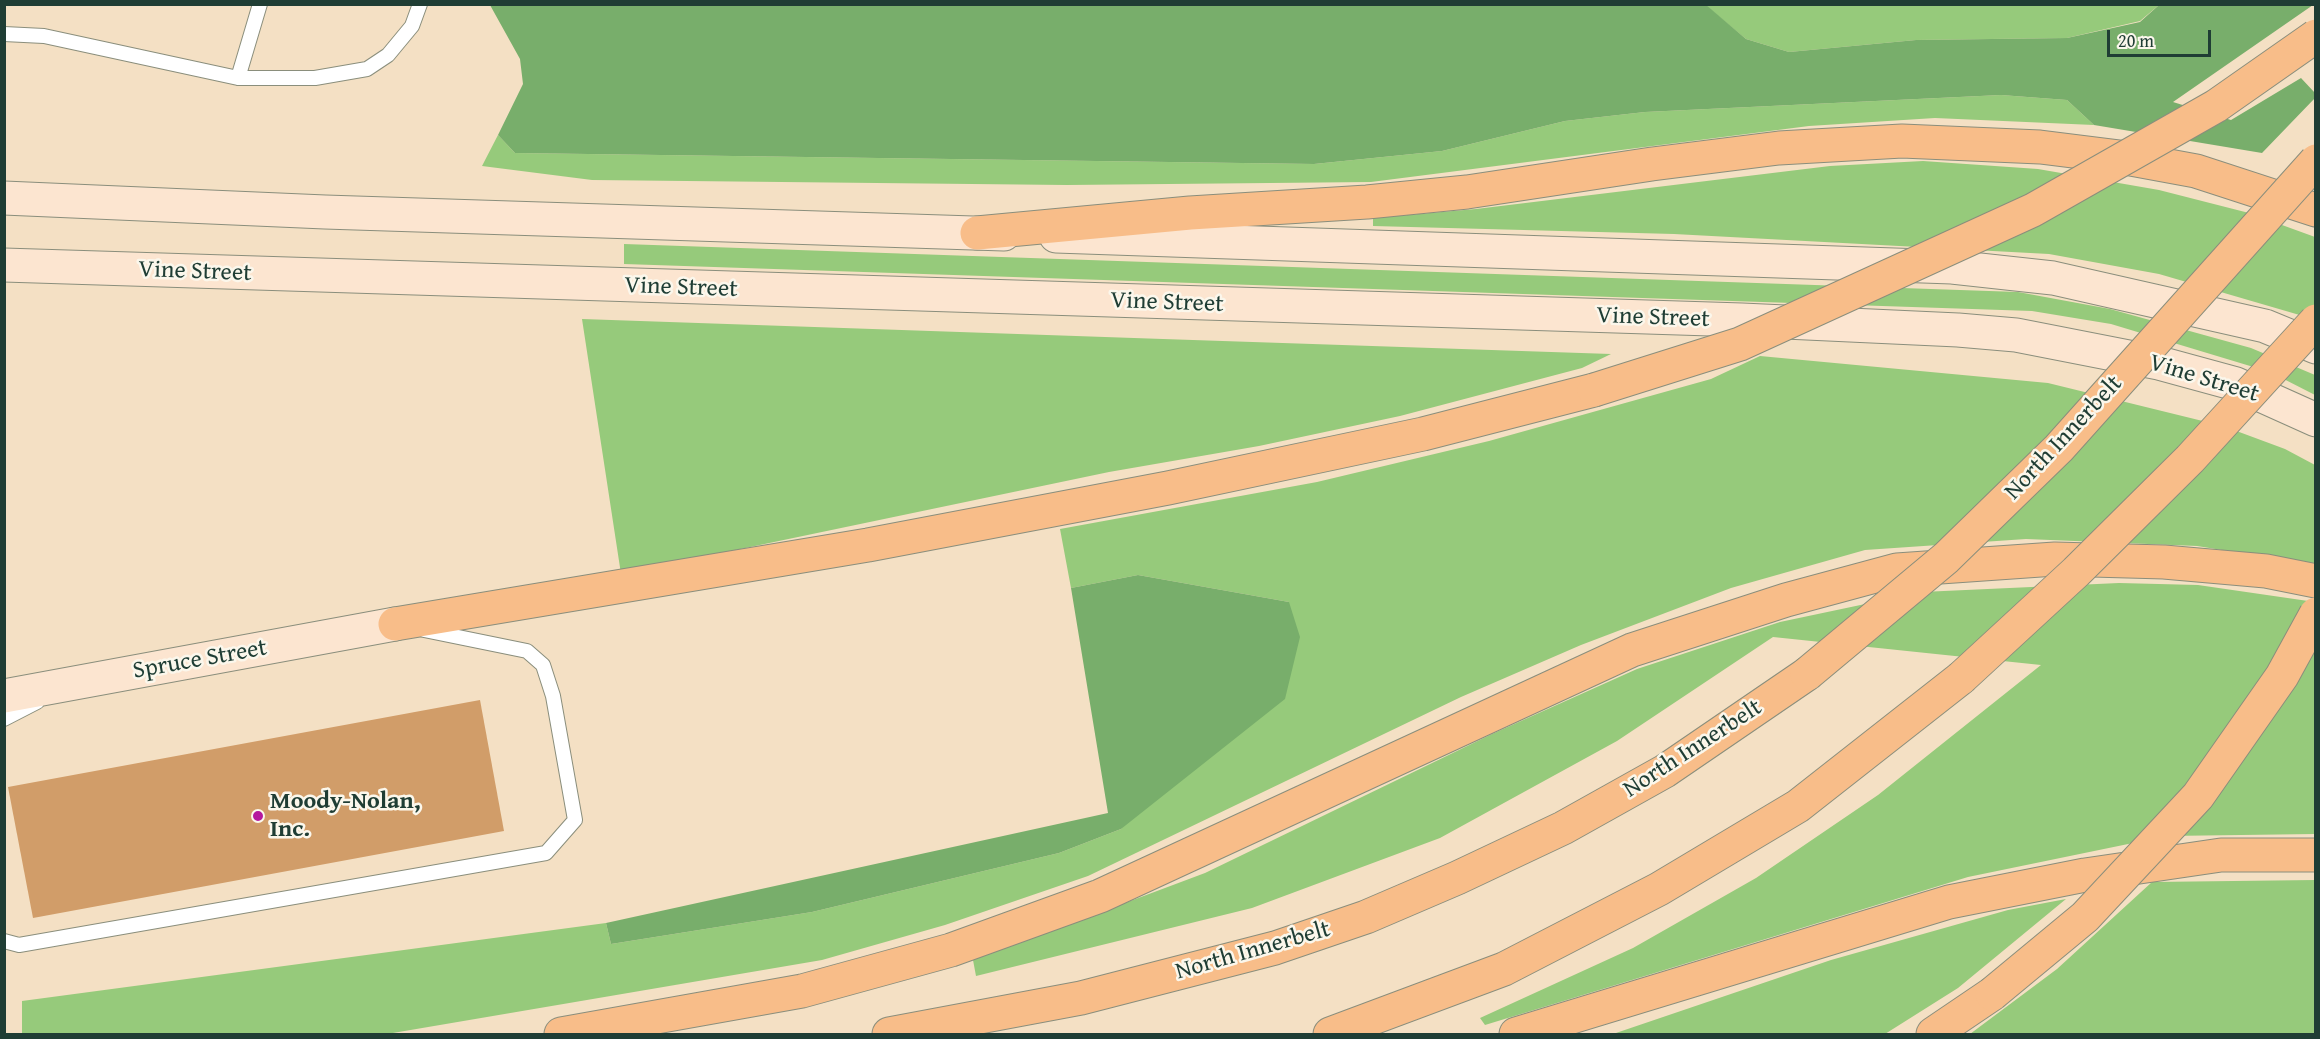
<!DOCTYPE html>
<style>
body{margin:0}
#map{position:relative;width:2320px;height:1039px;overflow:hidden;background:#f4e0c4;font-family:"Gentium Book Plus",serif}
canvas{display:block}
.frame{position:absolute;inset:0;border:6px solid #1f3d34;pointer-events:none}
.scale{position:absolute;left:2107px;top:30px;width:104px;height:27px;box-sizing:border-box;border:3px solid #1f3d34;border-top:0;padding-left:8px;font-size:18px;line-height:21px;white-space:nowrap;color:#1f3d34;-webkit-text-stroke:4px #fbf7ec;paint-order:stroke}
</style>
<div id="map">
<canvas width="2320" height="1039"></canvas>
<div class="frame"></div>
<div class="scale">20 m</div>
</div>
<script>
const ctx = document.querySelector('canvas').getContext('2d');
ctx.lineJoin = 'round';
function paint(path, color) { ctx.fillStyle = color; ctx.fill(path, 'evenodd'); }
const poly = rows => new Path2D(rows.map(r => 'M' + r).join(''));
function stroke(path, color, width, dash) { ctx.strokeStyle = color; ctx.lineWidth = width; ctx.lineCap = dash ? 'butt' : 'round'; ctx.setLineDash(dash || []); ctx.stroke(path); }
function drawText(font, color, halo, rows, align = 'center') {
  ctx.font = font + ' "Gentium Book Plus",serif'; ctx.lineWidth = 5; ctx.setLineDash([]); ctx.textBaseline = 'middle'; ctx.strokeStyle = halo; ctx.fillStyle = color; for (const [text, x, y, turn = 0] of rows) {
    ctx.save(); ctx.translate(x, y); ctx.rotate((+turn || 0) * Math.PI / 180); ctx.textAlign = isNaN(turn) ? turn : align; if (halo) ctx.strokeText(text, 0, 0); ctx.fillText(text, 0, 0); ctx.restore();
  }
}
const green = poly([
 [1705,5,2159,5,2140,21,2067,38,1916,40,1789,52,1746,39],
 [2001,95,2067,100,2094,125,1935,118,1809,126,1371,182,1067,185,592,180,482,166,498,135,515,153,1314,164,1442,151,1565,121,1645,112],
 [1923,161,2038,169,2159,190,2249,213,2315,237,2315,322,2303,316,2159,274,2049,254,1674,234,1373,226,1373,218,1476,209,1830,166],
 [624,244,2018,292,2110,309,2251,348,2315,375,2315,395,2270,372,2111,324,2032,311,624,264],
 [582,319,1163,339,1611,354,1582,368,1400,416,1259,446,1109,472,621,574],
 [1760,356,2048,383,2223,426,2285,449,2315,465,2315,565,2197,546,2026,539,1865,550,1731,588,1581,645,1461,697,1088,876,945,925,822,960,387,1034,22,1034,22,1001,606,923,611,944,812,912,1059,853,1121,829,1289,602,1138,575,1071,588,1060,529,1317,482,1489,441,1711,379],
 [2119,583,2198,585,2315,602,2315,834,2167,836,1968,877,1485,1025,1480,1018,1633,948,1756,878,1878,795,2041,665,1773,637,1617,741,1440,838,1252,908,976,976,973,960,1205,873,1492,734,1637,669,1780,622,1922,592],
 [2315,880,2315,1034,1970,1034,2057,969,2152,882],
 [2066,899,1958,988,1885,1034,1613,1034,1831,960,2008,910]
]);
const forest = poly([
 [1705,4,1746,39,1789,52,1916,40,2067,38,2140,22,2159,5,2313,5,2173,102,2231,120,2301,78,2315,93,2315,98,2262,153,2094,125,2067,100,2001,95,1645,112,1565,121,1442,151,1314,164,515,153,498,135,523,84,520,59,490,5],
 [1138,575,1289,602,1300,637,1285,699,1121,829,1059,853,812,912,611,944,606,923,1108,813,1071,588]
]);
const building = poly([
 [480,700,504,831,33,918,8,787]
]);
const lane = poly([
 [4,34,44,36,238,78,315,78,367,69,388,55,412,26,420,4],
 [238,78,260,4],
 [4,719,37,702],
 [4,941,19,945,546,853,575,820,553,696,543,665,527,651,424,630]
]);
const secondary = poly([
 [4,198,325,212,1004,234],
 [1056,236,1952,267,2053,278,2265,326,2316,347],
 [4,265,1742,320,1958,330,2016,335,2159,363,2236,384,2316,420],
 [4,696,395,624]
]);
const highway = poly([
 [977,233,1190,213,1367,202,1467,192,1652,164,1779,148,1902,141,2040,147,2120,157,2196,171,2316,210],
 [395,624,868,545,1168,488,1423,434,1594,390],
 [561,1034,802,991,951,950,1100,896,1632,650,1786,600,1897,570,2055,559,2164,562,2266,571,2316,581],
 [889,1034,1081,998,1275,948,1366,917,1457,878,1563,828,1665,771,1807,674],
 [1330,1034,1504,969,1659,889,1798,806,1961,678],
 [1516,1034,1949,902,2085,875,2221,855,2316,855],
 [1933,1034,1992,994]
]);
const highwayBridge = poly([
 [1594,390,1740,344,2033,210,2216,106,2316,36],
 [1807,674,1946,558,2059,448,2316,161],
 [1961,678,2076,572,2190,459,2316,321],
 [1992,994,2085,917,2198,796,2282,676,2316,614]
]);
const markers = [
 [258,816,6,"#b5179e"]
];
const streetNames = [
 ["Vine Street",195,272,2],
 ["Vine Street",681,288,2],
 ["Vine Street",1167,303,2],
 ["Vine Street",1653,318,2],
 ["Vine Street",2204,379,17],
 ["North Innerbelt",2064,438,-47],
 ["Spruce Street",200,660,-10],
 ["North Innerbelt",1693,749,-33],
 ["North Innerbelt",1253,951,-16]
];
const poiNames = [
 ["Moody-Nolan,",270,802],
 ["Inc.",270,830]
];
paint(green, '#96ca7b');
paint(forest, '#78ae6b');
paint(building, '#d19d69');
stroke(lane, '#8a8e7c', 16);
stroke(secondary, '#8a8e7c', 35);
stroke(highway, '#8a8e7c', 35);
stroke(lane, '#fff', 14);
stroke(secondary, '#fce5d0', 33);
stroke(highway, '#f8bd89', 33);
stroke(highwayBridge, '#8a8e7c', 35, []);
stroke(highwayBridge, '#f8bd89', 33);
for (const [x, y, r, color] of markers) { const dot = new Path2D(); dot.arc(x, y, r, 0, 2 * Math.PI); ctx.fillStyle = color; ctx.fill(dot); stroke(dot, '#fbf7ec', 2); }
drawText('24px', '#1f3d34', '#fbf7ec', streetNames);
drawText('bold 24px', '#1f3d34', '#fbf7ec', poiNames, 'left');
</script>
